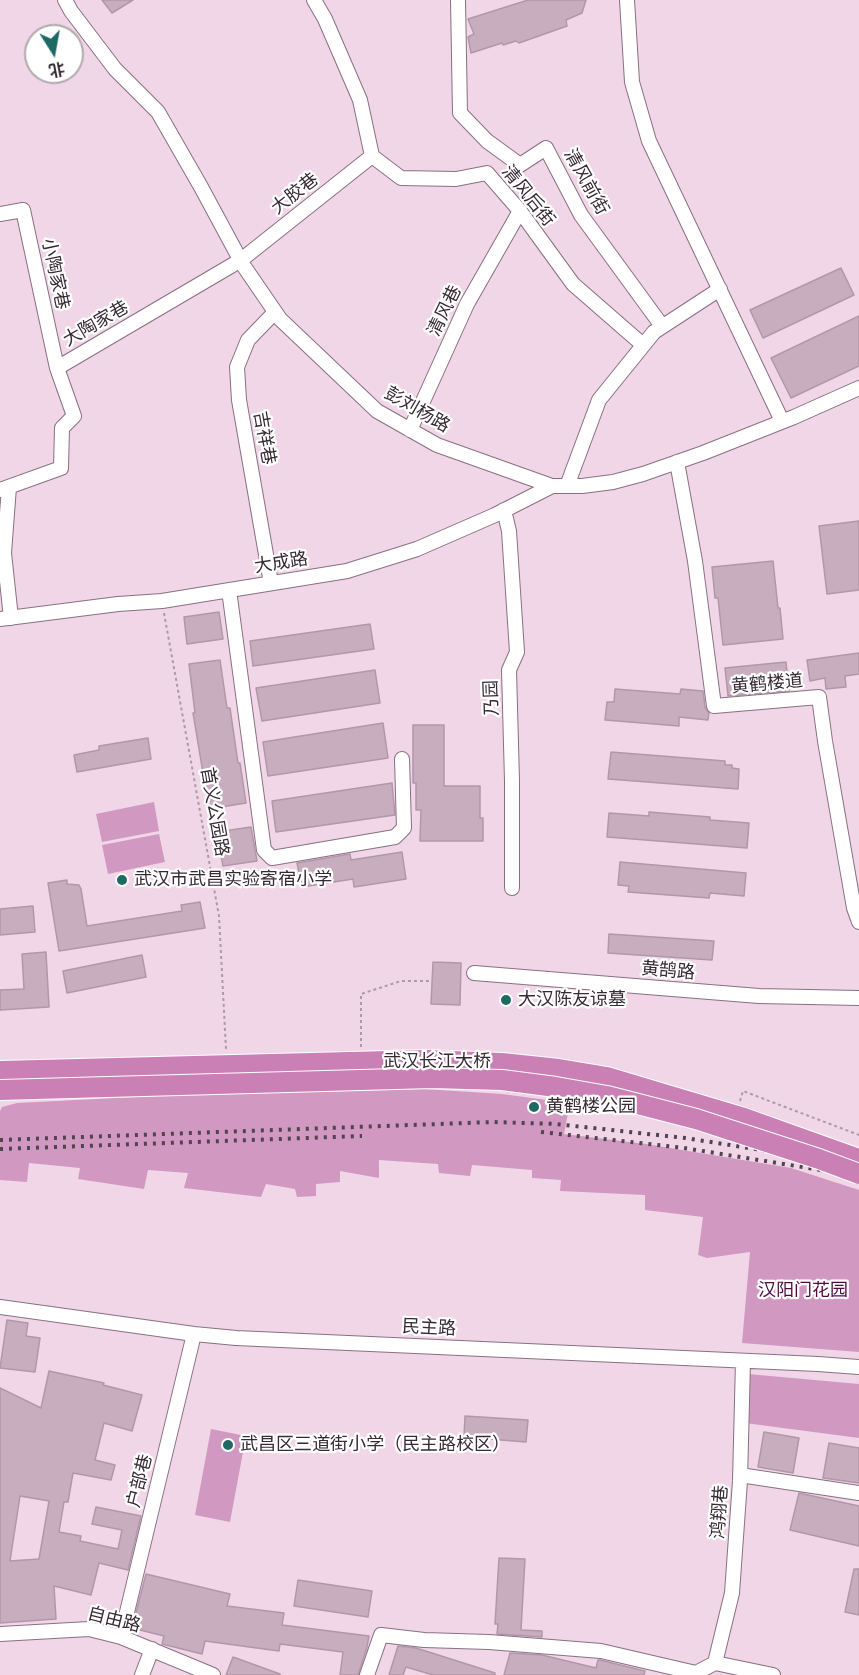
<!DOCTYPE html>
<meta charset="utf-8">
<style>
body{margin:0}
#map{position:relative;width:859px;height:1675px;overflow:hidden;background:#f1d6e8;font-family:"Noto Sans","Noto Sans SC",sans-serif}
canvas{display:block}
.north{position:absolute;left:24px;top:24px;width:60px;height:60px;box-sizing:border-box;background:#fff;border:2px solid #afaaad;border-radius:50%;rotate:169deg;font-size:16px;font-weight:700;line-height:24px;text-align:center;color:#362b33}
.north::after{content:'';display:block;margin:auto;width:21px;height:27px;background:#1e6964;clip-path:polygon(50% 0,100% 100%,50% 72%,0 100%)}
</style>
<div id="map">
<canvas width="859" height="1675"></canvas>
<div class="north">北</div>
</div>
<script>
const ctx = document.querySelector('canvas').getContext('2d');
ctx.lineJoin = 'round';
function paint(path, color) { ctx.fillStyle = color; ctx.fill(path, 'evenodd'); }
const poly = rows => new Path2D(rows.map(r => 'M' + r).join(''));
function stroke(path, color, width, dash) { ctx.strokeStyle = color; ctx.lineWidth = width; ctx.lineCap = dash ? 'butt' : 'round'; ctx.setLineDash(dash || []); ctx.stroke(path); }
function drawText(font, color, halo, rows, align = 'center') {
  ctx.font = font + ' "Noto Sans","Noto Sans SC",sans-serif'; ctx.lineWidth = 4.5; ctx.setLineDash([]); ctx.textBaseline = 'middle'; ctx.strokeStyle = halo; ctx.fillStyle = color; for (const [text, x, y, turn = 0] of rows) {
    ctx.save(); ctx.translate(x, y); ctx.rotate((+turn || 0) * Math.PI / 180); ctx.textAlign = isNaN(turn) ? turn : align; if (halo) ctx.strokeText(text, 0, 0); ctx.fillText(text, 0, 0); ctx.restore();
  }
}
const green = poly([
 [154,802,159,831,102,842,96,814],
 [159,834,165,862,108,874,102,845],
 [424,1089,502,1094,570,1103,564,1134,646,1144,791,1168,859,1190,859,1352,742,1343,750,1252,707,1258,698,1255,703,1217,645,1210,645,1195,560,1191,561,1180,532,1178,532,1170,472,1165,470,1176,439,1173,438,1164,379,1160,379,1178,340,1171,340,1182,316,1184,316,1196,297,1197,295,1189,266,1184,261,1197,184,1188,188,1173,148,1170,144,1189,78,1179,80,1168,29,1163,27,1182,0,1180,0,1111,2,1107,17,1103,155,1096],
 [748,1374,859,1384,859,1438,745,1423],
 [211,1429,246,1436,230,1522,195,1515]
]);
const building = poly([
 [102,0,133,0,112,13,102,0],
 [528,0,586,0,582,13,566,20,567,26,519,43,516,41,503,45,502,43,471,53,468,37,474,34,468,19,528,0],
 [841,268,854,295,763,338,750,310,841,268],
 [859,316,859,366,791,398,771,358,859,316],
 [859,521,859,590,827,594,819,526,859,521],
 [773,561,778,608,780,608,783,639,723,645,718,598,715,598,712,567,773,561],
 [219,612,223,639,187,644,184,617,219,612],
 [370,624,374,649,253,666,250,641,370,624],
 [859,653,859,674,845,676,846,687,826,689,825,678,810,681,807,660,859,653],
 [220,660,227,708,230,708,238,763,240,763,246,803,209,809,193,713,195,713,189,664,220,660],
 [786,662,789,691,728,696,725,668,786,662],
 [375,670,380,703,262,721,256,688,375,670],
 [615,689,680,694,681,689,703,691,705,707,709,713,708,720,679,717,679,726,605,720,607,702,614,702,615,689],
 [383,723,388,758,268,776,263,742,383,723],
 [413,725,444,725,444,786,480,786,480,818,483,818,483,841,420,841,421,810,416,810,416,783,413,783,413,725],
 [148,738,151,759,77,772,74,755,99,750,99,746,148,738],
 [611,752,725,761,725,765,732,765,732,768,739,769,738,789,608,779,611,752],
 [392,783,395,815,276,832,272,801,392,783],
 [649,812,710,817,710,820,749,823,747,848,607,837,609,813,649,816,649,812],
 [251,827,257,861,223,866,217,832,251,827],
 [402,852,406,879,354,887,353,879,302,887,297,863,350,854,351,860,402,852],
 [620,862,746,873,744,896,710,893,709,898,628,892,629,886,618,885,620,862],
 [67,880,67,884,79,885,81,889,87,926,182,911,181,905,200,902,205,928,59,951,48,883,67,880],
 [33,906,35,932,0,935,0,909,33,906],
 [609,934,714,941,712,960,608,953,609,934],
 [46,952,49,1007,0,1010,0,990,24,989,22,954,46,952],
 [142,955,146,977,67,993,63,971,142,955],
 [433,962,461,963,460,1005,431,1004,433,962],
 [7,1320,28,1323,26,1336,40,1338,35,1372,0,1368,7,1320],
 [49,1371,104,1383,103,1385,142,1395,132,1431,104,1423,95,1460,115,1465,111,1480,73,1473,68,1502,64,1502,59,1532,81,1536,80,1541,118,1549,122,1530,92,1524,96,1507,141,1516,128,1570,99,1563,91,1595,54,1586,56,1619,0,1623,0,1388,41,1408,49,1371],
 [20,1496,49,1501,39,1559,10,1561,20,1496],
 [465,1416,528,1420,526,1442,464,1437,465,1416],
 [764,1432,799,1438,793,1473,758,1467,764,1432],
 [829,1443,859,1448,859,1483,823,1478,829,1443],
 [799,1493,859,1506,859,1546,790,1530,799,1493],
 [499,1558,525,1559,521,1630,542,1631,542,1637,497,1634,498,1624,495,1624,499,1558],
 [854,1569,859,1569,859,1615,845,1612,854,1569],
 [146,1574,230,1594,227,1606,284,1613,282,1625,369,1636,367,1647,358,1675,340,1675,343,1652,280,1644,279,1651,205,1641,202,1654,162,1644,164,1636,132,1628,146,1574],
 [298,1580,372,1591,368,1617,294,1606,298,1580],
 [398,1646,416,1648,495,1673,495,1675,433,1675,406,1667,403,1675,389,1675,398,1646],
 [510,1653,542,1655,596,1668,598,1660,600,1660,645,1671,644,1675,504,1675,510,1653],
 [233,1657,280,1674,280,1675,226,1675,233,1657]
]);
const path = poly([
 [164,613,219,916,226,1049],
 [361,1047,361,994,401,981,432,981],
 [740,1101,743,1091,859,1135]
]);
const minor = poly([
 [65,0,71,11,115,69,158,112,201,187,243,265,280,319,377,411,437,445,552,486,582,486,613,482,643,474,703,453,794,417,859,388],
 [314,0,325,19,360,100,372,156,401,178,456,179,487,173,520,211,573,284,643,345],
 [458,0,460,113,487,141,520,165,546,148,581,215,662,326],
 [627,0,632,82,649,141,782,421],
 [0,214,23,210,57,368],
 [410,430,467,304,520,211],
 [677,462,695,561,714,706,819,697,825,741,854,908,859,922],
 [567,486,599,400,654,332,720,289],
 [9,487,4,553,11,618],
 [0,490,61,468,62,428,74,416,57,368,241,260,372,156],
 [504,510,509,531,517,652,509,670,512,781,512,888],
 [271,583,239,400,237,367,248,340,275,312],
 [229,590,264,850,272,858,395,837,404,828,402,759],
 [0,619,118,604,162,601,347,571,417,549,495,515,552,486],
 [474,973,759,996,859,998],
 [0,1307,194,1334,236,1338,818,1364,859,1367],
 [740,1475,859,1493],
 [0,1634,89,1629,121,1637,213,1675],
 [121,1637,194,1334],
 [715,1663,732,1593,740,1481,743,1361],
 [142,1675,152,1649],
 [367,1675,381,1635,424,1640,489,1642,601,1651,696,1673,715,1663,773,1675]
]);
const highway = poly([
 [0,1071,427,1060,502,1063,559,1069,607,1077,741,1117,859,1159]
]);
const rail = poly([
 [541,1132,684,1148,821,1170],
 [0,1140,493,1122,556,1124,685,1138,768,1151,859,1169],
 [0,1149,362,1136]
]);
const highwayBridge = poly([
 [0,1090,432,1078,502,1080,556,1087,607,1096,696,1119,819,1159,859,1174]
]);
const markers = [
 [122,880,6,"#1e6964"],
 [506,1000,6,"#1e6964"],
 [534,1107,6,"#1e6964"],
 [228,1445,6,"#1e6964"]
];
const streetNames = [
 ["清风前街",586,182,61],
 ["大胶巷",295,194,-38],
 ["清风后街",528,196,51],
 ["小陶家巷",55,274,78],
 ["清风巷",445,311,-64],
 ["大陶家巷",96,324,-30],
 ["彭刘杨路",417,410,30],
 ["吉祥巷",264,438,80],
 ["大成路",281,563,-9],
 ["黄鹤楼道",767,684,-5],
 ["乃园",492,698,-92],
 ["首义公园路",214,812,80],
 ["黄鹄路",668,971,5],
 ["武汉长江大桥",437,1062],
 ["民主路",429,1328,3],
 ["户部巷",140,1481,-76],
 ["鸿翔巷",720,1512,-86],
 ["自由路",114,1620,14]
];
const poiNames = [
 ["武汉市武昌实验寄宿小学",134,880],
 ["大汉陈友谅墓",518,1000],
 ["黄鹤楼公园",546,1107],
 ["武昌区三道街小学（民主路校区）",240,1445]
];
const parkNames = [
 ["汉阳门花园",803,1291]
];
paint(green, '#d199c1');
paint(building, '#c8adbf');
stroke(building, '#b197a9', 1.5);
stroke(minor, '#897081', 16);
stroke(highway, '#fff', 22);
stroke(path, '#ae99a8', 2, [3, 3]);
stroke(minor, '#fff', 14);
stroke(highway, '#ca80b5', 20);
stroke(rail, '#51444d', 4, [3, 6]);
stroke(highwayBridge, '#fff', 22, []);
stroke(highwayBridge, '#ca80b5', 20);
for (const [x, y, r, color] of markers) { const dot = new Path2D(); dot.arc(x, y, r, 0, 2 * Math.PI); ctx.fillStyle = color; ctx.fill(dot); stroke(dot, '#fff', 2); }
drawText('18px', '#362b33', '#fff', streetNames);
drawText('18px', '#362b33', '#fff', poiNames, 'left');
drawText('18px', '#500a42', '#fff', parkNames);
</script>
